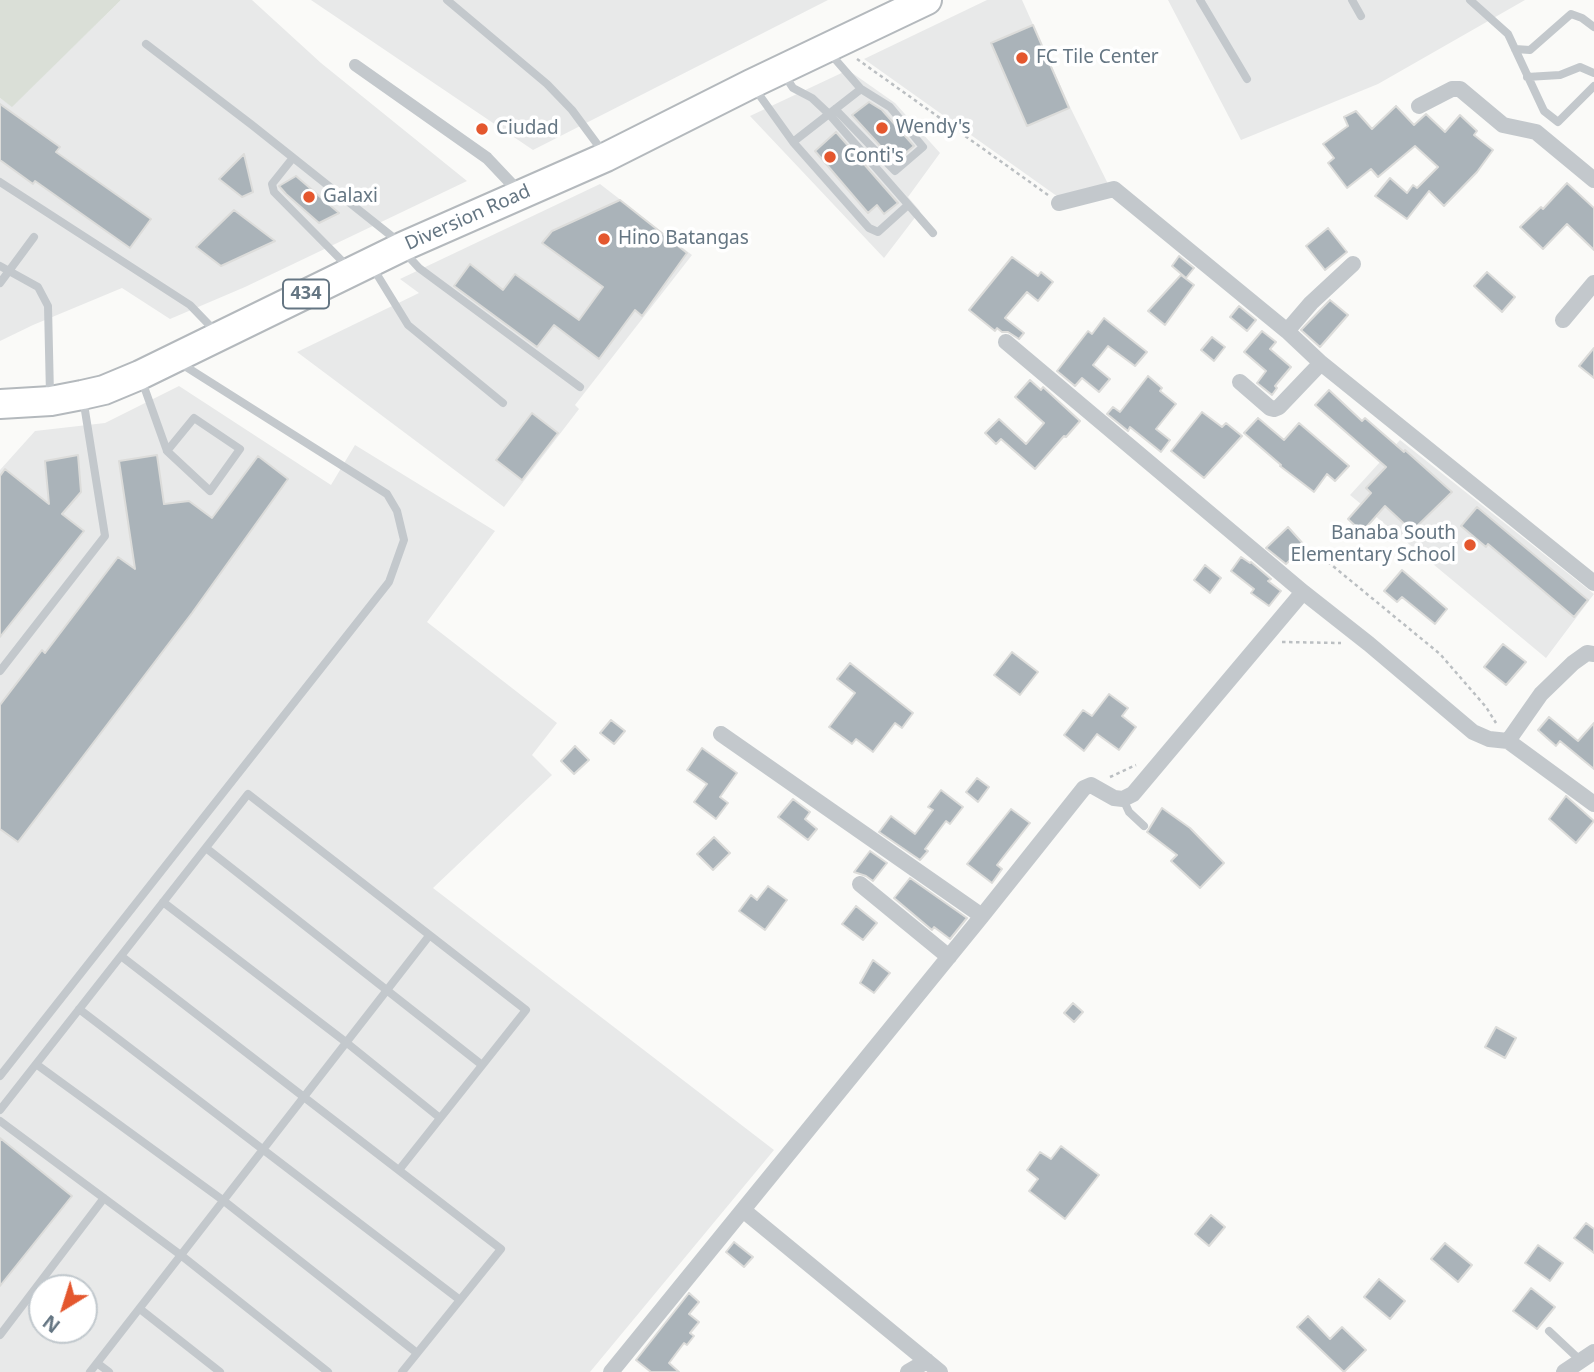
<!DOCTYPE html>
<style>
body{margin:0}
#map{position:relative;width:1594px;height:1372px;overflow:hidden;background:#fafaf8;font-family:"Noto Sans",sans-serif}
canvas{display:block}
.north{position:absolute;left:28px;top:1274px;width:70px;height:70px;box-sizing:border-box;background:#fff;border:2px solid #c1c8cd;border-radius:50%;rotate:218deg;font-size:19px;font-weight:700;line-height:28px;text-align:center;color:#657683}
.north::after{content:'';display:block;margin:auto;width:24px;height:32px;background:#e4572e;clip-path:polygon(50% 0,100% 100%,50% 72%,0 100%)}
</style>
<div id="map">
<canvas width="1594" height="1372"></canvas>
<div class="north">N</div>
</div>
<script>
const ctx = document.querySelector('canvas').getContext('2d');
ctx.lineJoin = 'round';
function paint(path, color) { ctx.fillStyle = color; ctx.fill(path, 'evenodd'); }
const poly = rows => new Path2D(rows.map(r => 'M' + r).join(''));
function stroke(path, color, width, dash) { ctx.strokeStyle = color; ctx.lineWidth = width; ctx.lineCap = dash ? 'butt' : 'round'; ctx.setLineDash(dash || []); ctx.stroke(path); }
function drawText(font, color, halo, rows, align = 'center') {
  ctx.font = font + ' "Noto Sans",sans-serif'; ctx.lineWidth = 7; ctx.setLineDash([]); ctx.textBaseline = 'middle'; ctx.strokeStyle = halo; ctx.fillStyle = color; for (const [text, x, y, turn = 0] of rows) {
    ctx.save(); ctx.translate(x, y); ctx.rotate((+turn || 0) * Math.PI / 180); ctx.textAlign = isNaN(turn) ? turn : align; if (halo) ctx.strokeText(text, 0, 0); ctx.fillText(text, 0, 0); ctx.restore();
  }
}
const built = poly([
 [121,0,252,0,321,63,467,181,245,287,170,319,122,288,33,325,0,341,0,98,12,106],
 [311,0,828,0,533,150],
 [987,0,1022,0,1071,109,1109,186,1061,199,864,59],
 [1168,0,1525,0,1378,84,1241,140],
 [848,70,895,103,940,153,908,197,920,211,884,258,750,116],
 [600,184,692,255,575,405,579,409,504,507,297,352,419,293,400,279],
 [179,386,331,485,355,445,495,531,427,622,557,723,532,755,552,775,433,888,774,1150,590,1372,0,1372,0,470,35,431,105,423],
 [42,1288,84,1288,84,1330,42,1330],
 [1400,440,1594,594,1546,658,1350,495]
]);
const green = poly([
 [0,0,121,0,12,107,0,98]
]);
const building = poly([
 [1033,25,1069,108,1027,126,991,43,1033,25],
 [869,102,882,110,914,146,895,162,852,115,869,102],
 [0,104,60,147,56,152,151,219,130,248,35,181,33,184,0,160,0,104],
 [1396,106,1414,125,1426,114,1445,132,1460,115,1477,131,1474,135,1493,150,1477,172,1444,206,1429,191,1407,219,1375,196,1390,178,1407,193,1413,185,1417,188,1438,167,1415,146,1378,177,1371,169,1347,188,1328,163,1334,158,1323,144,1348,126,1344,117,1356,111,1372,129,1396,106],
 [836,132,898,203,884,214,877,205,868,213,815,151,836,132],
 [244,154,253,192,242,197,219,179,244,154],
 [296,176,339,213,319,223,286,194,279,186,296,176],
 [1567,183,1594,208,1594,250,1567,224,1543,249,1520,227,1541,207,1543,209,1567,183],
 [620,200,687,253,642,316,635,310,599,359,554,325,537,347,454,286,470,264,503,290,515,274,579,320,603,287,542,243,552,231,620,200],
 [234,210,275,241,221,266,196,247,234,210],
 [1328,228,1347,252,1325,270,1306,246,1328,228],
 [1179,256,1194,268,1186,278,1172,266,1179,256],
 [1012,257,1038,276,1041,272,1053,282,1038,301,1027,292,1005,318,1024,333,1019,339,1008,332,1002,332,997,328,995,331,969,310,1012,257],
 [1487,272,1515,297,1502,312,1474,286,1487,272],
 [1181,275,1194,285,1165,325,1148,311,1181,275],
 [1330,300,1348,315,1320,347,1301,330,1330,300],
 [1239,306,1256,320,1247,331,1230,317,1239,306],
 [1104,318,1147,352,1135,366,1108,346,1093,365,1110,379,1099,392,1082,378,1075,386,1057,371,1088,331,1092,334,1104,318],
 [1262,331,1276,342,1270,349,1291,367,1275,386,1277,388,1272,395,1257,383,1266,371,1244,352,1262,331],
 [1212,337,1225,347,1214,361,1201,350,1212,337],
 [1594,348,1594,378,1579,366,1594,348],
 [1148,376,1162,388,1160,391,1176,404,1156,429,1170,440,1161,452,1130,427,1128,431,1107,414,1113,407,1120,412,1148,376],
 [1030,380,1041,390,1043,387,1080,421,1066,437,1064,436,1035,469,1001,439,996,444,985,433,999,419,1026,444,1044,423,1015,397,1030,380],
 [1329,390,1362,421,1365,418,1404,452,1405,450,1452,492,1412,531,1385,506,1362,532,1348,519,1371,493,1366,488,1386,467,1315,405,1329,390],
 [1202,412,1222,427,1226,423,1242,436,1204,478,1171,451,1202,412],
 [532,413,558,433,522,480,496,460,532,413],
 [1258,418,1284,440,1299,423,1349,466,1335,481,1327,474,1314,492,1280,466,1281,465,1244,433,1258,418],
 [78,455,81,492,62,514,84,531,0,637,0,476,5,469,49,504,45,461,78,455],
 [157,455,164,504,189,501,212,518,258,456,288,479,192,613,18,842,0,829,0,705,42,650,45,653,118,557,135,569,119,461,157,455],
 [1477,507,1588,600,1574,617,1488,544,1486,547,1461,526,1477,507],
 [1288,527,1305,546,1286,564,1266,548,1288,527],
 [1241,557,1250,563,1251,562,1271,579,1268,581,1281,591,1269,606,1251,593,1254,589,1231,571,1241,557],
 [1205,565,1221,578,1210,593,1194,580,1205,565],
 [1402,570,1447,609,1435,624,1402,597,1397,602,1384,591,1402,570],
 [1503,644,1526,662,1506,685,1484,667,1503,644],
 [1012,652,1038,672,1020,695,994,675,1012,652],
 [850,663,913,713,902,728,895,723,873,752,856,739,852,744,829,727,855,693,837,679,850,663],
 [1109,694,1128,708,1122,716,1136,727,1119,750,1097,734,1084,751,1064,735,1083,710,1092,716,1109,694],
 [1549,717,1578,741,1594,723,1594,769,1560,741,1556,746,1538,730,1549,717],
 [611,720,625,731,614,744,600,733,611,720],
 [575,746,589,760,574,774,561,761,575,746],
 [702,748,737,773,720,797,728,803,716,819,694,802,707,784,687,770,702,748],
 [977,778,989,787,978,802,966,792,977,778],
 [941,790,963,807,950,824,946,821,925,849,928,851,920,860,879,832,891,816,915,834,933,810,928,807,941,790],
 [1566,796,1594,821,1576,843,1549,819,1566,796],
 [793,799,810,812,805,819,817,829,808,840,778,817,793,799],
 [1162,808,1190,828,1224,863,1200,888,1171,861,1177,855,1147,832,1162,808],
 [1011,809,1030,823,997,865,1002,869,992,883,967,864,1011,809],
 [714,837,730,853,713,870,697,854,714,837],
 [870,851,887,863,873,881,866,876,854,872,870,851],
 [910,878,967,918,950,939,934,927,932,930,894,898,910,878],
 [768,886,787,900,765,930,739,911,751,895,757,900,768,886],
 [856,906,877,923,863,940,842,924,856,906],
 [873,960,890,973,874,993,860,983,873,960],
 [1073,1003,1083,1012,1074,1022,1064,1013,1073,1003],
 [1496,1027,1516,1038,1505,1058,1485,1047,1496,1027],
 [0,1138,72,1196,0,1286,0,1138],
 [1061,1146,1099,1175,1065,1219,1029,1191,1038,1179,1027,1170,1040,1152,1051,1159,1061,1146],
 [1211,1215,1225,1227,1209,1246,1195,1234,1211,1215],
 [1586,1223,1594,1229,1594,1253,1574,1238,1586,1223],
 [734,1242,753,1257,744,1267,726,1252,734,1242],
 [1445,1243,1472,1265,1458,1282,1431,1259,1445,1243],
 [1538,1245,1563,1263,1550,1281,1525,1263,1538,1245],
 [1379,1279,1405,1301,1390,1319,1364,1297,1379,1279],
 [1531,1288,1555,1307,1537,1329,1513,1311,1531,1288],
 [689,1293,699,1302,689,1314,699,1322,690,1333,694,1336,687,1345,684,1343,669,1363,679,1372,651,1372,636,1360,689,1293],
 [1308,1316,1330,1339,1342,1327,1366,1350,1344,1372,1297,1327,1308,1316]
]);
const path = poly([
 [857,59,1048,195],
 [1317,553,1440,654,1486,707,1496,723],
 [1282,642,1341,643],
 [1110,777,1136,765]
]);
const service = poly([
 [447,0,547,84,572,110,603,152],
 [1200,0,1247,79],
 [1352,0,1361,16],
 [1470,0,1508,34,1544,111,1558,122,1594,86],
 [146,44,252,125,404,246,408,256,419,268,580,387],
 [1515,49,1530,50,1571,14,1582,18,1594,27],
 [828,51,861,89,890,107,923,147,895,171,835,109],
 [783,73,793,88,812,98,829,114,933,233],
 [1527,77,1560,75,1580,67,1594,73],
 [755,89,793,142,869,228,878,232,908,205],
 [793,142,861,89],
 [292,159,272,184,274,192,349,268],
 [0,182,190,305,216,332],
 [0,266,38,287,48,306,50,395],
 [373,268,408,325,503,403],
 [0,283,34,237],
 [142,381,167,451,210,491,240,449,194,418,167,451],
 [0,671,105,536,83,398],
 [1123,799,1129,812,1144,826],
 [206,848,482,1065],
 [163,902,347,1043,440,1118],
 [121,956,501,1249,402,1372],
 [79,1009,460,1300],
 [36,1064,224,1201,417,1353],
 [0,1076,389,582,404,540,397,511,387,494,180,363],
 [0,1110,248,794,526,1010,399,1170],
 [0,1121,182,1256,328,1372],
 [140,1309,220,1372],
 [1549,1331,1581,1361],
 [0,1335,104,1198],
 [97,1363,109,1372],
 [90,1372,429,936]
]);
const pedestrian = poly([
 [355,65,487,158,521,194]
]);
const minor = poly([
 [1419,106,1452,89,1460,89,1503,125,1536,132,1594,180],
 [1059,203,1114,189,1287,331,1321,363,1594,583],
 [1563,320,1594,283],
 [1287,331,1311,303,1353,264],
 [1006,342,1303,592,1369,644,1473,732,1489,739,1508,741,1594,804],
 [1240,382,1270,408,1274,409,1279,407,1321,363],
 [721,734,982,916],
 [1508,741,1541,694,1573,663,1587,653,1594,654],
 [860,884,949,957],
 [743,1210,940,1372],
 [611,1372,982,916,1084,788,1091,785,1114,798,1123,799,1133,794,1303,592],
 [908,1372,927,1361],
 [1564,1372,1594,1352]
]);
const trunk = poly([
 [0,404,51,401,82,395,104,390,140,375,404,246,606,157,751,84,927,0]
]);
const markers = [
 [1022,58,7,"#e4572e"],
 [882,128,7,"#e4572e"],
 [482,129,7,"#e4572e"],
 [830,157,7,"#e4572e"],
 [309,197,7,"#e4572e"],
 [604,239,7,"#e4572e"],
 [1470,545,7,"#e4572e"]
];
const shields = [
 [306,294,46]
];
const shieldNames = [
 ["434",306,294]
];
const poiNames = [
 ["FC Tile Center",1036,58],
 ["Wendy's",896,128],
 ["Ciudad",496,129],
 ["Conti's",844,157],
 ["Galaxi",323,197],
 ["Hino Batangas",618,239],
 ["Banaba South",1456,534,"right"],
 ["Elementary School",1456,556,"right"]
];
const streetNames = [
 ["Diversion Road",468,218,-24]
];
paint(built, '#e8e9e9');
paint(green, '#dadfd7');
paint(building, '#aab3b9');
stroke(building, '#dcdcda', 2);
stroke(trunk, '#b4b9bd', 32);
stroke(path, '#bbbfc2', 2.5, [3.5, 3.5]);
stroke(service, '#c3c8cc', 8);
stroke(pedestrian, '#c3c8cc', 12);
stroke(minor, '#c3c8cc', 16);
stroke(trunk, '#fff', 28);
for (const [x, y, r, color] of markers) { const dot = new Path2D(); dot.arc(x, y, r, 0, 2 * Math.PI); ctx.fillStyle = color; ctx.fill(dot); stroke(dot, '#fff', 2.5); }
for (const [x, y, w] of shields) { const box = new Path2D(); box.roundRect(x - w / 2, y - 14.5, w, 29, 5); ctx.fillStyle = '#fff'; ctx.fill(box); stroke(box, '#657683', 2); }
drawText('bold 18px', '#657683', null, shieldNames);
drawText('19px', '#657683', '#fff', poiNames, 'left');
drawText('19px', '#657683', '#fff', streetNames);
</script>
